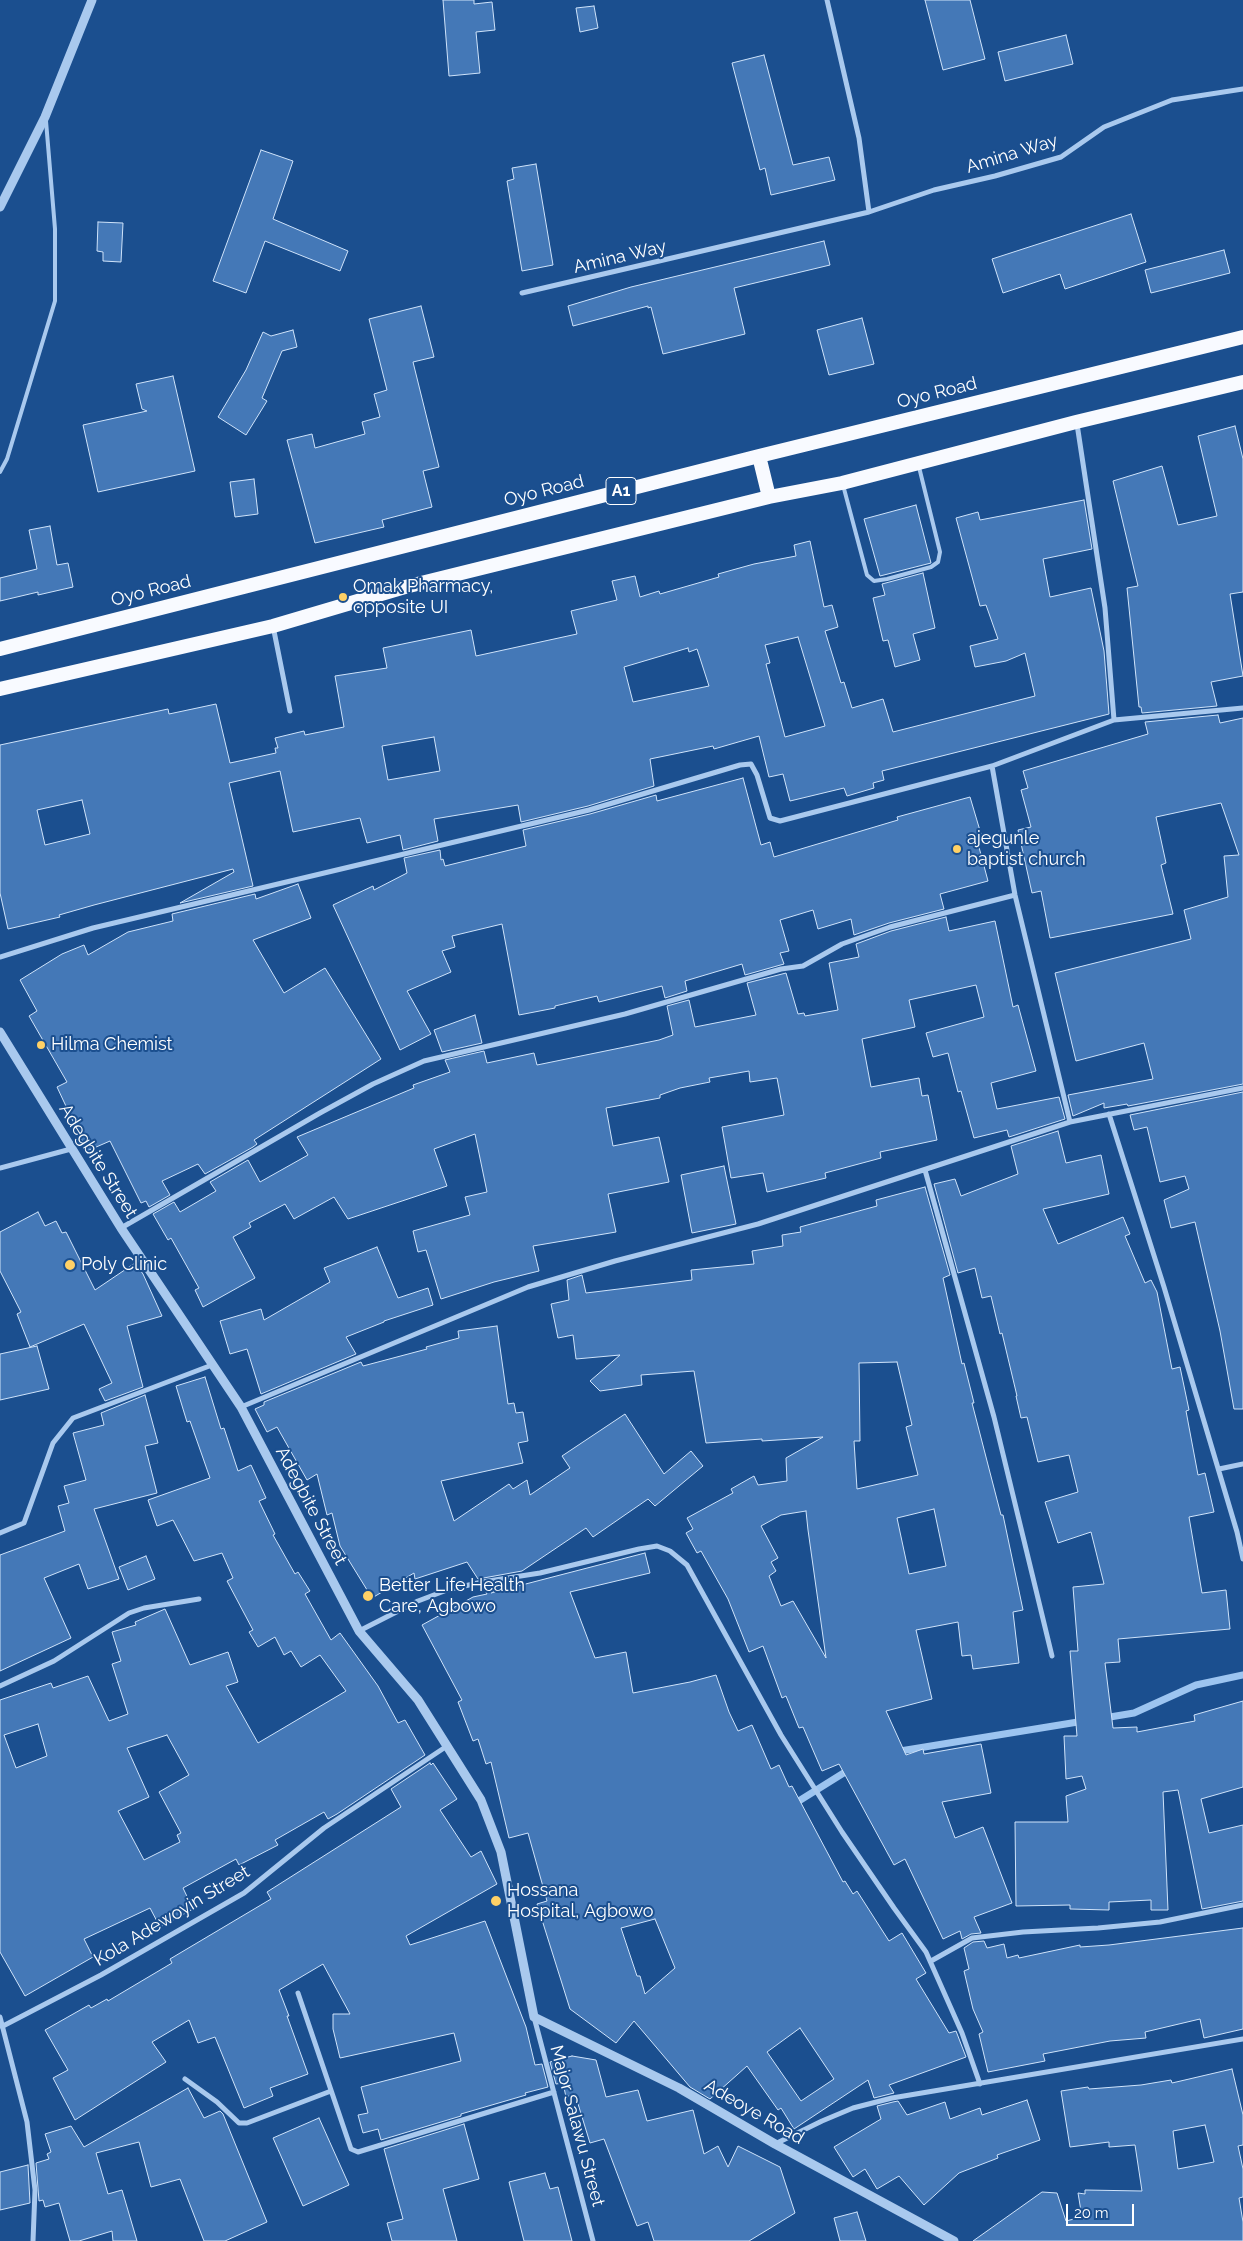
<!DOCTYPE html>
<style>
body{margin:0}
#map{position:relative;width:1243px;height:2241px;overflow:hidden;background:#1b4f8f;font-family:Raleway,sans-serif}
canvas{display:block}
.scale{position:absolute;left:1066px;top:2204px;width:68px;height:22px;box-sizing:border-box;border:2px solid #fff;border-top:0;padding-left:6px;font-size:15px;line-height:18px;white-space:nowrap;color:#fff;-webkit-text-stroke:4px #1b4f8f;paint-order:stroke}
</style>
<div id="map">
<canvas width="1243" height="2241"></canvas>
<div class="scale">20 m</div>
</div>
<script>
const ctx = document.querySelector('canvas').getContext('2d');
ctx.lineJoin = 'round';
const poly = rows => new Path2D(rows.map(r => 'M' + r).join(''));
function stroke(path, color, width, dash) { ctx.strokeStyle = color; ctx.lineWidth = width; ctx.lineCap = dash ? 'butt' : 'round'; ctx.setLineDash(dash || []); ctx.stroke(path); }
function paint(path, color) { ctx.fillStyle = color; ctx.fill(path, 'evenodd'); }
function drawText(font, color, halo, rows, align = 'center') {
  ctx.font = font + ' Raleway,sans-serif'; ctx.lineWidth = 4; ctx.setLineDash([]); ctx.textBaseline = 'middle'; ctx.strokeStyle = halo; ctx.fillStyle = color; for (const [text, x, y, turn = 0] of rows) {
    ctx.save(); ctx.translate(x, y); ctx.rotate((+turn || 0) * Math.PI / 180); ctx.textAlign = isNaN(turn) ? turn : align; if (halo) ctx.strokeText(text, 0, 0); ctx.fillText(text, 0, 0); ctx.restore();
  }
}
const stream = poly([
 [1104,1718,1134,1713,1196,1685,1243,1675],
 [894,1752,1084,1721],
 [794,1804,850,1769]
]);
const building = poly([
 [443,0,474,0,474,4,492,2,495,30,476,32,480,73,449,76,443,0],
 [925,0,970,0,985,59,943,70,925,0],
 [594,6,598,28,580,32,576,8,594,6],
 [1066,35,1073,64,1005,81,998,52,1066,35],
 [764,55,793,165,829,157,835,180,771,195,765,168,760,170,732,63,764,55],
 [261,150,293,161,273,219,348,251,340,271,265,241,246,293,213,281,261,150],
 [536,164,553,265,522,271,507,181,514,179,512,168,536,164],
 [1131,214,1146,262,1065,289,1060,274,1003,293,992,259,1131,214],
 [98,222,123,223,121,262,103,261,103,252,97,251,98,222],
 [824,241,830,265,734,288,745,334,663,354,651,307,648,308,648,306,573,326,568,306,631,287,824,241],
 [1224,250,1230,273,1151,293,1145,270,1224,250],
 [421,306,434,357,413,362,439,467,423,471,432,507,382,520,384,527,315,543,287,440,312,434,315,448,365,434,362,422,380,417,374,394,387,390,369,319,421,306],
 [862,318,874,364,829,375,817,330,862,318],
 [293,330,297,347,282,351,262,398,267,401,246,435,218,417,246,370,263,332,271,336,293,330],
 [173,376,195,471,98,492,83,425,147,411,142,409,136,384,173,376],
 [1235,426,1243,459,1243,592,1230,594,1243,676,1211,682,1217,706,1142,713,1141,707,1139,707,1127,588,1138,586,1113,481,1162,466,1178,525,1217,516,1198,436,1235,426],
 [254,479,258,514,235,517,230,482,254,479],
 [1084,500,1092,549,1043,559,1050,597,1091,588,1104,651,1109,714,882,771,884,780,873,783,874,788,847,796,844,788,790,801,783,774,769,777,759,736,714,749,713,746,650,759,654,786,588,806,521,822,518,805,434,819,438,841,403,850,400,835,367,843,360,818,293,832,280,771,229,783,253,886,180,903,234,872,233,869,94,905,59,915,60,917,8,929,0,893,0,745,168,709,169,714,216,704,230,763,276,753,275,748,278,748,275,738,304,731,305,735,344,727,335,676,387,668,383,648,471,630,476,656,577,634,571,611,617,600,612,581,635,576,640,597,659,591,660,594,719,577,718,574,754,564,796,556,794,545,810,541,824,607,832,605,838,627,825,631,841,683,844,682,852,708,883,699,893,732,1035,696,1025,653,1006,661,975,667,970,646,998,639,986,605,980,606,956,518,978,512,980,520,1084,500],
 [798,637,825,726,785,737,766,664,770,663,765,645,798,637],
 [688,648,689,652,697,649,709,686,633,702,624,667,688,648],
 [434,737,440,771,388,780,382,746,434,737],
 [82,800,90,834,45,845,37,810,82,800],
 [916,505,931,563,880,576,864,519,916,505],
 [50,526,57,565,68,563,73,587,38,595,38,592,0,601,0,578,37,569,29,530,50,526],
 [923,573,935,628,913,634,920,660,895,667,888,640,883,641,873,598,885,595,882,584,923,573],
 [1218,715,1220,723,1243,718,1243,1084,1128,1106,1127,1104,1104,1108,1104,1103,1073,1116,1068,1095,1153,1079,1144,1043,1076,1061,1055,973,1191,939,1184,910,1228,897,1224,856,1239,855,1221,803,1156,817,1166,863,1161,865,1173,914,1050,938,1041,891,1032,893,1018,830,1031,827,1021,790,1028,788,1023,771,1148,734,1145,722,1218,715],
 [743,778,761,845,770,842,774,857,898,820,897,817,970,797,981,834,976,836,988,881,940,894,944,909,889,923,854,935,851,919,818,929,813,910,780,920,789,951,780,953,784,964,745,975,742,964,685,981,687,991,665,998,662,986,599,1002,597,996,555,1006,555,1008,519,1015,502,924,452,936,455,947,442,951,451,972,407,991,431,1034,400,1050,333,905,373,886,374,890,407,873,404,858,440,850,441,860,443,859,445,866,526,846,523,830,590,814,656,795,657,801,743,778],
 [298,884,311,918,253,940,284,993,325,968,381,1059,254,1140,257,1144,253,1147,205,1174,198,1164,162,1181,170,1195,149,1207,146,1201,141,1203,110,1141,87,1151,57,1087,67,1082,29,1016,37,1011,20,980,62,954,84,945,88,955,128,932,173,921,172,914,255,894,256,899,298,884],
 [946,917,949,931,995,921,1013,1007,1018,1005,1036,1071,991,1083,997,1109,1059,1097,1065,1119,1009,1137,1007,1130,974,1138,961,1091,958,1092,948,1053,933,1057,926,1033,984,1017,976,985,909,1000,915,1027,862,1039,871,1087,919,1078,922,1096,928,1095,937,1140,880,1152,881,1158,825,1173,826,1178,767,1192,763,1173,731,1178,722,1127,784,1115,777,1078,750,1082,749,1071,709,1078,710,1082,680,1088,660,1095,660,1098,606,1108,613,1146,659,1137,669,1182,608,1194,616,1232,533,1246,539,1271,494,1282,441,1299,426,1250,418,1252,413,1231,470,1215,465,1197,487,1192,475,1134,434,1149,447,1186,348,1219,334,1197,294,1219,285,1204,249,1223,251,1227,233,1237,255,1278,203,1307,195,1290,199,1288,171,1238,168,1240,153,1214,174,1202,180,1212,216,1191,210,1182,248,1160,260,1182,308,1155,297,1137,414,1088,413,1085,450,1072,445,1060,484,1051,487,1063,534,1053,537,1065,659,1040,673,1035,667,1006,689,1000,695,1027,756,1015,747,983,786,973,798,1014,804,1013,805,1016,838,1010,829,963,859,957,856,944,891,931,946,917],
 [475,1015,482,1043,442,1052,434,1030,475,1015],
 [1243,1092,1243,1409,1234,1409,1220,1331,1195,1222,1171,1228,1164,1200,1189,1189,1185,1176,1160,1182,1147,1127,1134,1130,1130,1115,1243,1092],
 [1058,1131,1066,1163,1101,1155,1109,1194,1043,1209,1058,1244,1123,1217,1130,1234,1125,1236,1145,1283,1151,1280,1157,1292,1172,1369,1180,1367,1189,1410,1186,1411,1198,1475,1205,1473,1214,1512,1189,1517,1202,1593,1226,1590,1230,1629,1118,1639,1120,1662,1105,1663,1113,1728,1137,1727,1137,1732,1195,1721,1194,1715,1243,1701,1243,1787,1201,1799,1209,1833,1243,1825,1243,1901,1202,1909,1178,1790,1163,1792,1168,1910,1151,1910,1151,1900,1109,1902,1109,1910,1070,1909,1070,1905,1016,1906,1015,1822,1068,1822,1066,1796,1086,1789,1082,1776,1066,1779,1064,1736,1077,1736,1070,1651,1078,1651,1073,1587,1104,1584,1091,1532,1058,1543,1045,1502,1078,1492,1069,1455,1038,1462,1027,1417,1021,1418,1016,1396,1017,1396,1002,1333,1000,1334,991,1296,982,1298,975,1268,958,1273,934,1184,955,1179,961,1196,1018,1174,1011,1146,1058,1131],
 [724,1166,736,1224,692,1233,681,1175,724,1166],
 [925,1187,950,1275,943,1278,962,1364,964,1363,974,1403,972,1403,1001,1515,1003,1515,1023,1610,1013,1612,1019,1663,973,1669,971,1655,962,1656,958,1622,916,1630,932,1699,886,1711,906,1755,923,1749,924,1754,981,1744,991,1793,942,1802,955,1838,983,1827,1012,1903,974,1917,981,1933,971,1934,962,1939,960,1931,943,1939,905,1859,894,1865,839,1764,822,1771,803,1727,799,1728,786,1696,782,1698,763,1646,749,1652,728,1599,701,1551,697,1553,686,1533,693,1529,687,1518,733,1493,731,1489,754,1476,758,1485,787,1481,786,1458,823,1437,762,1441,762,1439,706,1443,694,1371,641,1375,642,1385,600,1391,590,1381,620,1355,576,1359,573,1335,558,1338,551,1304,569,1300,567,1280,582,1275,586,1293,692,1280,691,1270,754,1264,752,1251,783,1246,782,1235,801,1232,800,1227,877,1206,876,1200,925,1187],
 [897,1362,912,1425,906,1427,918,1475,857,1489,854,1441,860,1441,859,1363,897,1362],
 [934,1509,946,1566,909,1574,897,1518,934,1509],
 [806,1511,808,1530,826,1658,793,1601,781,1606,769,1576,776,1571,771,1562,778,1558,761,1526,781,1515,806,1511],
 [38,1212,45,1226,56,1221,62,1233,66,1232,95,1290,135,1263,143,1274,162,1316,127,1326,143,1387,105,1401,99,1389,112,1383,84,1324,30,1347,17,1314,21,1312,0,1271,0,1232,38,1212],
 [377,1247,398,1298,428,1288,433,1305,384,1321,384,1322,346,1337,356,1354,261,1394,247,1349,230,1354,220,1321,261,1309,264,1320,330,1282,324,1268,377,1247],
 [497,1326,508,1404,514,1403,516,1413,523,1412,528,1441,518,1443,523,1463,441,1481,454,1521,509,1484,513,1489,527,1480,530,1495,570,1468,562,1456,625,1414,664,1474,691,1451,703,1466,655,1506,648,1499,593,1537,586,1528,522,1571,478,1579,467,1562,415,1579,414,1573,372,1598,340,1546,332,1513,327,1515,317,1474,307,1480,277,1427,267,1432,255,1409,264,1405,264,1402,361,1362,363,1366,427,1349,426,1347,459,1338,458,1331,497,1326],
 [37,1346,49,1389,0,1400,0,1354,37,1346],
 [205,1377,221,1429,224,1428,238,1471,251,1465,266,1498,259,1501,275,1534,273,1535,295,1574,298,1572,310,1591,305,1594,331,1640,340,1633,378,1686,398,1723,405,1720,425,1755,337,1814,328,1819,324,1812,275,1840,278,1845,239,1865,236,1859,183,1888,193,1909,160,1927,150,1908,84,1939,93,1957,25,1996,0,1952,0,1700,51,1683,53,1688,88,1676,109,1721,128,1714,112,1664,121,1661,112,1632,136,1625,135,1622,165,1609,190,1665,228,1652,238,1682,226,1686,258,1743,346,1691,320,1655,301,1667,291,1651,284,1655,275,1637,258,1647,249,1632,253,1630,227,1581,233,1578,222,1553,194,1561,173,1520,157,1526,148,1500,210,1478,190,1421,187,1422,176,1386,205,1377],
 [38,1724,47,1756,16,1768,4,1735,38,1724],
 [167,1735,189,1775,159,1792,181,1833,177,1835,180,1842,144,1860,118,1811,149,1797,127,1748,167,1735],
 [145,1395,158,1443,145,1446,157,1493,94,1509,119,1579,88,1589,79,1564,44,1578,71,1638,0,1671,0,1555,65,1531,58,1506,69,1503,64,1486,86,1480,73,1433,104,1425,101,1413,145,1395],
 [645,1553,650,1573,570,1592,595,1658,626,1652,633,1693,690,1682,716,1675,729,1712,738,1731,752,1725,771,1769,779,1765,789,1787,792,1786,843,1882,845,1881,853,1894,857,1891,889,1941,902,1933,926,1973,916,1979,949,2033,956,2031,966,2057,889,2085,894,2093,874,2098,868,2080,794,2129,781,2108,778,2110,747,2066,710,2099,690,2087,634,2021,616,2043,570,2009,537,1904,547,1901,528,1833,509,1838,491,1762,486,1764,478,1739,473,1741,458,1702,462,1700,422,1625,473,1597,487,1594,483,1586,505,1583,491,1593,645,1553],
 [655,1919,675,1968,645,1994,640,1976,637,1976,621,1928,655,1919],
 [800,2028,834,2079,801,2101,767,2052,800,2028],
 [146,1556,155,1579,128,1590,119,1567,146,1556],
 [430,1763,431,1765,433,1763,457,1799,440,1810,471,1857,481,1851,497,1884,406,1936,410,1945,485,1921,526,2027,535,2065,542,2064,548,2087,525,2093,526,2095,461,2114,461,2116,381,2140,378,2129,363,2133,358,2115,368,2113,361,2087,461,2061,454,2033,340,2058,333,2029,333,2014,350,2014,323,1964,279,1990,289,2016,287,2016,308,2074,270,2088,273,2096,244,2108,215,2037,198,2043,189,2020,152,2042,166,2062,75,2120,53,2078,68,2070,45,2030,89,2005,91,2008,107,1999,108,2001,172,1963,170,1959,271,1899,267,1892,401,1807,391,1789,430,1763],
 [1243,1928,1243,2029,1204,2038,1200,2019,1145,2032,1146,2038,1110,2041,1043,2054,1045,2061,988,2072,979,2034,983,2032,973,2009,964,1971,969,1969,964,1948,973,1942,984,1941,987,1948,1004,1944,1007,1958,1018,1955,1019,1958,1080,1945,1080,1947,1109,1945,1243,1928],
 [572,2056,596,2060,606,2097,638,2090,647,2121,693,2110,704,2154,718,2146,728,2167,738,2146,780,2167,795,2213,749,2241,654,2241,648,2222,637,2226,604,2139,590,2143,575,2094,566,2097,563,2083,556,2084,550,2062,572,2056],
 [1232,2069,1243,2115,1243,2145,1238,2146,1243,2169,1243,2197,1239,2198,1243,2222,1243,2241,973,2241,1042,2192,1057,2193,1066,2221,1082,2217,1078,2193,1085,2194,1085,2190,1142,2191,1135,2145,1109,2147,1109,2142,1070,2147,1061,2091,1088,2087,1089,2089,1141,2085,1171,2080,1172,2083,1232,2069],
 [1205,2125,1214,2162,1178,2169,1173,2131,1205,2125],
 [188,2088,204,2118,220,2111,223,2114,267,2222,225,2241,204,2241,180,2179,151,2187,139,2142,96,2153,108,2194,122,2190,137,2241,113,2241,112,2231,79,2241,70,2241,59,2203,45,2207,43,2200,39,2201,36,2163,49,2159,47,2154,51,2152,45,2134,71,2126,84,2147,188,2088],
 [1027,2100,1040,2140,997,2155,998,2158,959,2173,924,2205,899,2176,877,2189,865,2169,853,2177,834,2147,881,2119,877,2106,893,2102,898,2101,907,2115,945,2102,950,2119,980,2108,982,2115,1027,2100],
 [319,2118,349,2185,303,2206,273,2138,319,2118],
 [464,2124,479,2179,443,2189,457,2241,392,2241,387,2223,403,2219,384,2149,464,2124],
 [28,2165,30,2203,0,2210,0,2172,28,2165],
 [545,2173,550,2189,558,2187,572,2241,524,2241,509,2182,545,2173],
 [857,2212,866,2241,840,2241,834,2218,857,2212]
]);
const service = poly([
 [0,472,7,459,55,301,55,229,46,121],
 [843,485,867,575,874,581,887,579,931,567,938,562,940,552,919,467]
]);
const minor = poly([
 [827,0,859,138,869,212],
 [522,293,869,212,934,190,995,176,1061,157,1104,127,1172,100,1243,89],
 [1077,424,1105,608,1114,720],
 [273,626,290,711],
 [992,766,1015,895,1070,1122],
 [0,957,93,928,589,810,740,765,751,764,757,775,770,818,780,821,992,766,1114,720,1243,708],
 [1109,1114,1164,1287,1237,1532,1243,1559],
 [0,1168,71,1149],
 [925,1170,994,1417,1052,1656],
 [121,1228,320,1113,373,1084,424,1061,625,1014,781,969,803,966,842,944,890,927,1015,895],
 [241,1407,528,1287,615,1261,758,1224,1070,1122,1243,1088],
 [1219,1469,1243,1464],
 [0,1533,24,1523,53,1443,73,1418,212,1365],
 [359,1631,418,1601,447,1590,482,1582,540,1573,639,1549,657,1546,670,1551,687,1565,781,1735,842,1832,894,1908,926,1952,962,2033,980,2084],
 [0,1686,54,1661,129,1613,144,1608,199,1599],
 [931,1961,972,1938,1023,1932,1098,1928,1160,1922,1243,1905],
 [298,1993,351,2149,358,2152,554,2092],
 [0,2017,27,2122,35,2190,33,2241],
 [534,2017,593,2241],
 [0,2026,3,2026,101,1975,244,1893,324,1828,447,1746],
 [185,2079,217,2102,239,2123,247,2123,331,2091],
 [775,2144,822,2121,853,2108,892,2098,1243,2039]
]);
const tertiary = poly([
 [0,207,45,117,92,0],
 [0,1032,121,1228,241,1407,359,1631,418,1700,481,1800,501,1852,534,2017,679,2088,775,2144,954,2241]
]);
const trunk = poly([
 [759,456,769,497],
 [0,649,759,456,1243,337],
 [0,689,273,626,405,587,769,497,842,483,1076,422,1243,382]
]);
const markers = [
 [343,597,5,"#ffd166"],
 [957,849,5,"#ffd166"],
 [41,1045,5,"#ffd166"],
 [70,1265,6,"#ffd166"],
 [368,1596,6,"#ffd166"],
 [496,1901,6,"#ffd166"]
];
const shields = [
 [621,491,30]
];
const shieldNames = [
 ["A1",621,491]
];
const streetNames = [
 ["Amina Way",1012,154,-17],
 ["Amina Way",620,257,-13],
 ["Oyo Road",937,393,-14],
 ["Oyo Road",544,491,-14],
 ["Oyo Road",151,591,-14],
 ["Adegbite Street",98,1161,58],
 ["Adegbite Street",311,1506,62],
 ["Kola Adewoyin Street",172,1916,-31],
 ["Adeoye Road",754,2112,30],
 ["Major Salawu Street",577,2126,75]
];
const poiNames = [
 ["Omak Pharmacy,",353,587],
 ["opposite UI",353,608],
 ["ajegunle",967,839],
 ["baptist church",967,860],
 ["Hilma Chemist",51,1045],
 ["Poly Clinic",81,1265],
 ["Better Life Health",379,1586],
 ["Care, Agbowo",379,1607],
 ["Hossana",507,1891],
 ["Hospital, Agbowo",507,1912]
];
stroke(stream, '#9cc4f0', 7);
paint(building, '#4478b7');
stroke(building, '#cfe3fa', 1);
stroke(service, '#a9c9ee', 4);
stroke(minor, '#a9c9ee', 5);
stroke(tertiary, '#a9c9ee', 9);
stroke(trunk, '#f8faff', 14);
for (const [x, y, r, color] of markers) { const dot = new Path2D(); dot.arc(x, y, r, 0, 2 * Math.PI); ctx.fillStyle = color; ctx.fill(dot); stroke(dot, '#1b4f8f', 2); }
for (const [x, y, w] of shields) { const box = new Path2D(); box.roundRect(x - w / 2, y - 13.5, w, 27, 4); ctx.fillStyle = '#1b4f8f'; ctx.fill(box); stroke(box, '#fff', 1); }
drawText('bold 16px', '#fff', null, shieldNames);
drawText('18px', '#fff', '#1b4f8f', streetNames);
drawText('18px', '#fff', '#1b4f8f', poiNames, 'left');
</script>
